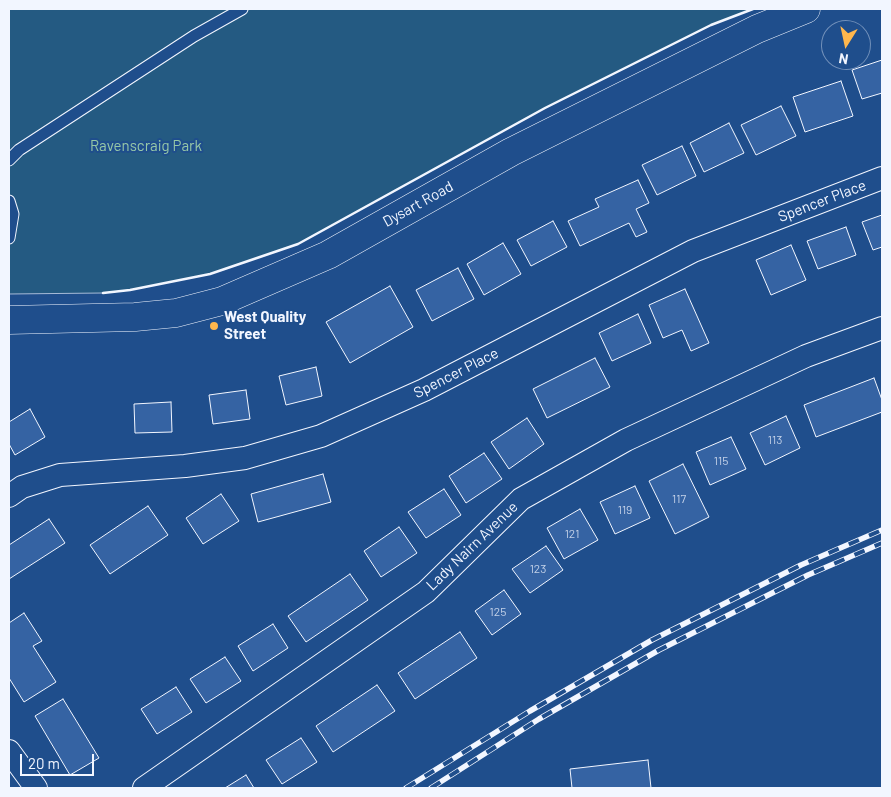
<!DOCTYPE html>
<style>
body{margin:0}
#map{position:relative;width:891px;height:797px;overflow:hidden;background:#1f4e8c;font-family:Barlow,sans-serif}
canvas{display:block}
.frame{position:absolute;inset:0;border:10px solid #f2f6ff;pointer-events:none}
.north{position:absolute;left:821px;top:20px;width:50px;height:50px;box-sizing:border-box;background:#1f4e8c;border:1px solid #7391ba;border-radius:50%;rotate:190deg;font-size:14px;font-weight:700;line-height:20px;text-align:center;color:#f2f6ff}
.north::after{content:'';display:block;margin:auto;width:18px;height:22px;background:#ffb74d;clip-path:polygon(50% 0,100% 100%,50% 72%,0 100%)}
.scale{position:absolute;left:20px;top:754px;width:74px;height:22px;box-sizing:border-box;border:2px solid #f2f6ff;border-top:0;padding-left:6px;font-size:15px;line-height:18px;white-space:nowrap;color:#f2f6ff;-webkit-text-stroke:4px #1f4e8c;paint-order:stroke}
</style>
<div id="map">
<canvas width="891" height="797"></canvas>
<div class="frame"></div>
<div class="north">N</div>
<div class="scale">20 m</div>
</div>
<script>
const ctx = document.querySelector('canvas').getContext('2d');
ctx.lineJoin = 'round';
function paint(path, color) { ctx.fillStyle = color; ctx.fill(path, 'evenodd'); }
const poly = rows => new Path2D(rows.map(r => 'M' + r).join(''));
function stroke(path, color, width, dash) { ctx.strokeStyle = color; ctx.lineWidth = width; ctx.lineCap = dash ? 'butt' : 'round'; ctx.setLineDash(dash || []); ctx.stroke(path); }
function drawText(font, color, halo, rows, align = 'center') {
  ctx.font = font + ' Barlow,sans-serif'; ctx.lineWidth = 4; ctx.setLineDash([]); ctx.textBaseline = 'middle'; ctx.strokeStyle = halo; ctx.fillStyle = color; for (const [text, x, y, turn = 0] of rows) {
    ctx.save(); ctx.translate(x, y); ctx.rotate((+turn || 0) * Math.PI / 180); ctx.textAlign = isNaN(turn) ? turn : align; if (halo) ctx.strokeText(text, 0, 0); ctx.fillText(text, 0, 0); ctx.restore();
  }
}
const green = poly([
 [9,9,753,9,711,25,545,108,298,244,210,274,130,290,103,293,9,294,9,9]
]);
const building = poly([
 [882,60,882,93,862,99,852,70,882,60],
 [841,81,853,116,805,132,793,97,841,81],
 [781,106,796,136,756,155,741,125,781,106],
 [729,123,744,153,704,172,690,143,729,123],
 [682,146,696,176,657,195,642,165,682,146],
 [638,180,649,203,636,209,647,232,636,237,629,223,580,246,568,221,599,207,595,199,638,180],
 [882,215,882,247,873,250,862,222,882,215],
 [553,221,567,247,531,266,517,240,553,221],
 [846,227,856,255,818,269,807,241,846,227],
 [503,243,521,274,484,295,467,264,503,243],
 [791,245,806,280,771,295,756,260,791,245],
 [458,268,474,299,432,321,416,290,458,268],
 [390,286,413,327,350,363,326,322,390,286],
 [685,289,709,343,691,351,682,330,663,338,649,305,685,289],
 [638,314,651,343,612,361,599,333,638,314],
 [595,358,610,387,547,418,533,389,595,358],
 [316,367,322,396,286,405,279,376,316,367],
 [874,378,882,400,882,412,816,437,804,405,874,378],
 [246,390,250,419,213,424,209,395,246,390],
 [171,402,172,432,135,433,134,404,171,402],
 [30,409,45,437,15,455,9,444,9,422,30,409],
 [786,416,800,448,765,465,750,433,786,416],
 [527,418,544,444,509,469,491,442,527,418],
 [731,437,746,469,710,485,696,452,731,437],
 [484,453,502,479,466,503,449,476,484,453],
 [683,464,709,517,675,534,649,481,683,464],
 [323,474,331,502,258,522,251,494,323,474],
 [635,486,650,518,615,534,600,502,635,486],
 [444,489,461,515,426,538,408,512,444,489],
 [221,494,239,521,203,544,186,518,221,494],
 [148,506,168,535,110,574,90,545,148,506],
 [580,509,598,540,564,559,547,528,580,509],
 [49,519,65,543,9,579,9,545,49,519],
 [399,527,417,553,381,577,364,551,399,527],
 [546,546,563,570,530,593,512,569,546,546],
 [350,574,368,600,306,642,288,616,350,574],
 [504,590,521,614,492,635,475,611,504,590],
 [24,613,42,641,33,646,56,682,24,702,9,678,9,623,24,613],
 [273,624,288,648,253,671,238,646,273,624],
 [460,632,477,658,415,699,398,673,460,632],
 [225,657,241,681,206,703,190,679,225,657],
 [377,685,395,711,333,752,316,726,377,685],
 [176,687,192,712,157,734,141,709,176,687],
 [63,699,99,758,70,775,35,716,63,699],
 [301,738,317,762,282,784,266,760,301,738],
 [648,760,651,788,572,788,570,769,648,760],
 [246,775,254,788,225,788,246,775]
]);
const lane = poly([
 [9,160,19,150,194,36,242,9],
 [9,201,13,214,9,238]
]);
const street = poly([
 [9,496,22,487,60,475,185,466,245,458,321,436,424,390,693,251,882,178],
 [9,751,36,788],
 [144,788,426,592,521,499,626,440,806,356,882,328]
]);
const primary = poly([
 [9,320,135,317,176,313,222,301,328,255,511,152,757,29,806,9]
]);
const rail = poly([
 [406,788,530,711,652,640,801,565,882,530],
 [431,788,539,719,659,650,808,575,882,543]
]);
const wall = poly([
 [103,293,130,290,210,274,298,244,545,108,711,25,753,9]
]);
const markers = [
 [214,326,5,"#ffb74d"]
];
const numberNames = [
 ["113",775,440],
 ["115",721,461],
 ["117",679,499],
 ["119",625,510],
 ["121",572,534],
 ["123",538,569],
 ["125",498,612]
];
const parkNames = [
 ["Ravenscraig Park",146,146]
];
const streetNames = [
 ["Spencer Place",822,201,-21],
 ["Dysart Road",418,204,-29],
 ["Spencer Place",456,373,-27],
 ["Lady Nairn Avenue",472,546,-44]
];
const poiNames = [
 ["West Quality",224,317],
 ["Street",224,334]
];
paint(green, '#245a82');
stroke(green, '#a8bbd7', 1);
paint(building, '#3563a3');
stroke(building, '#f2f6ff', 1);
stroke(lane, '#f2f6ff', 13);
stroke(street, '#f2f6ff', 24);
stroke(primary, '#f2f6ff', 29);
stroke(lane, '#1f4e8c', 11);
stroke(street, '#1f4e8c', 22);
stroke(primary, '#1f4e8c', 28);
stroke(rail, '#f2f6ff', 5.5);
stroke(rail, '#1f4e8c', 4, [11]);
stroke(wall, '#f2f6ff', 2.5);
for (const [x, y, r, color] of markers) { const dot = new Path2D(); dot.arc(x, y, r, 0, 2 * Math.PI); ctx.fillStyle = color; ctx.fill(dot); stroke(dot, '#1f4e8c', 2); }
drawText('12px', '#c3d1e8', null, numberNames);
drawText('15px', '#97c8a6', '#1f4e8c', parkNames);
drawText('15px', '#f2f6ff', '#1f4e8c', streetNames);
drawText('bold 15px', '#f2f6ff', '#1f4e8c', poiNames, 'left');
</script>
